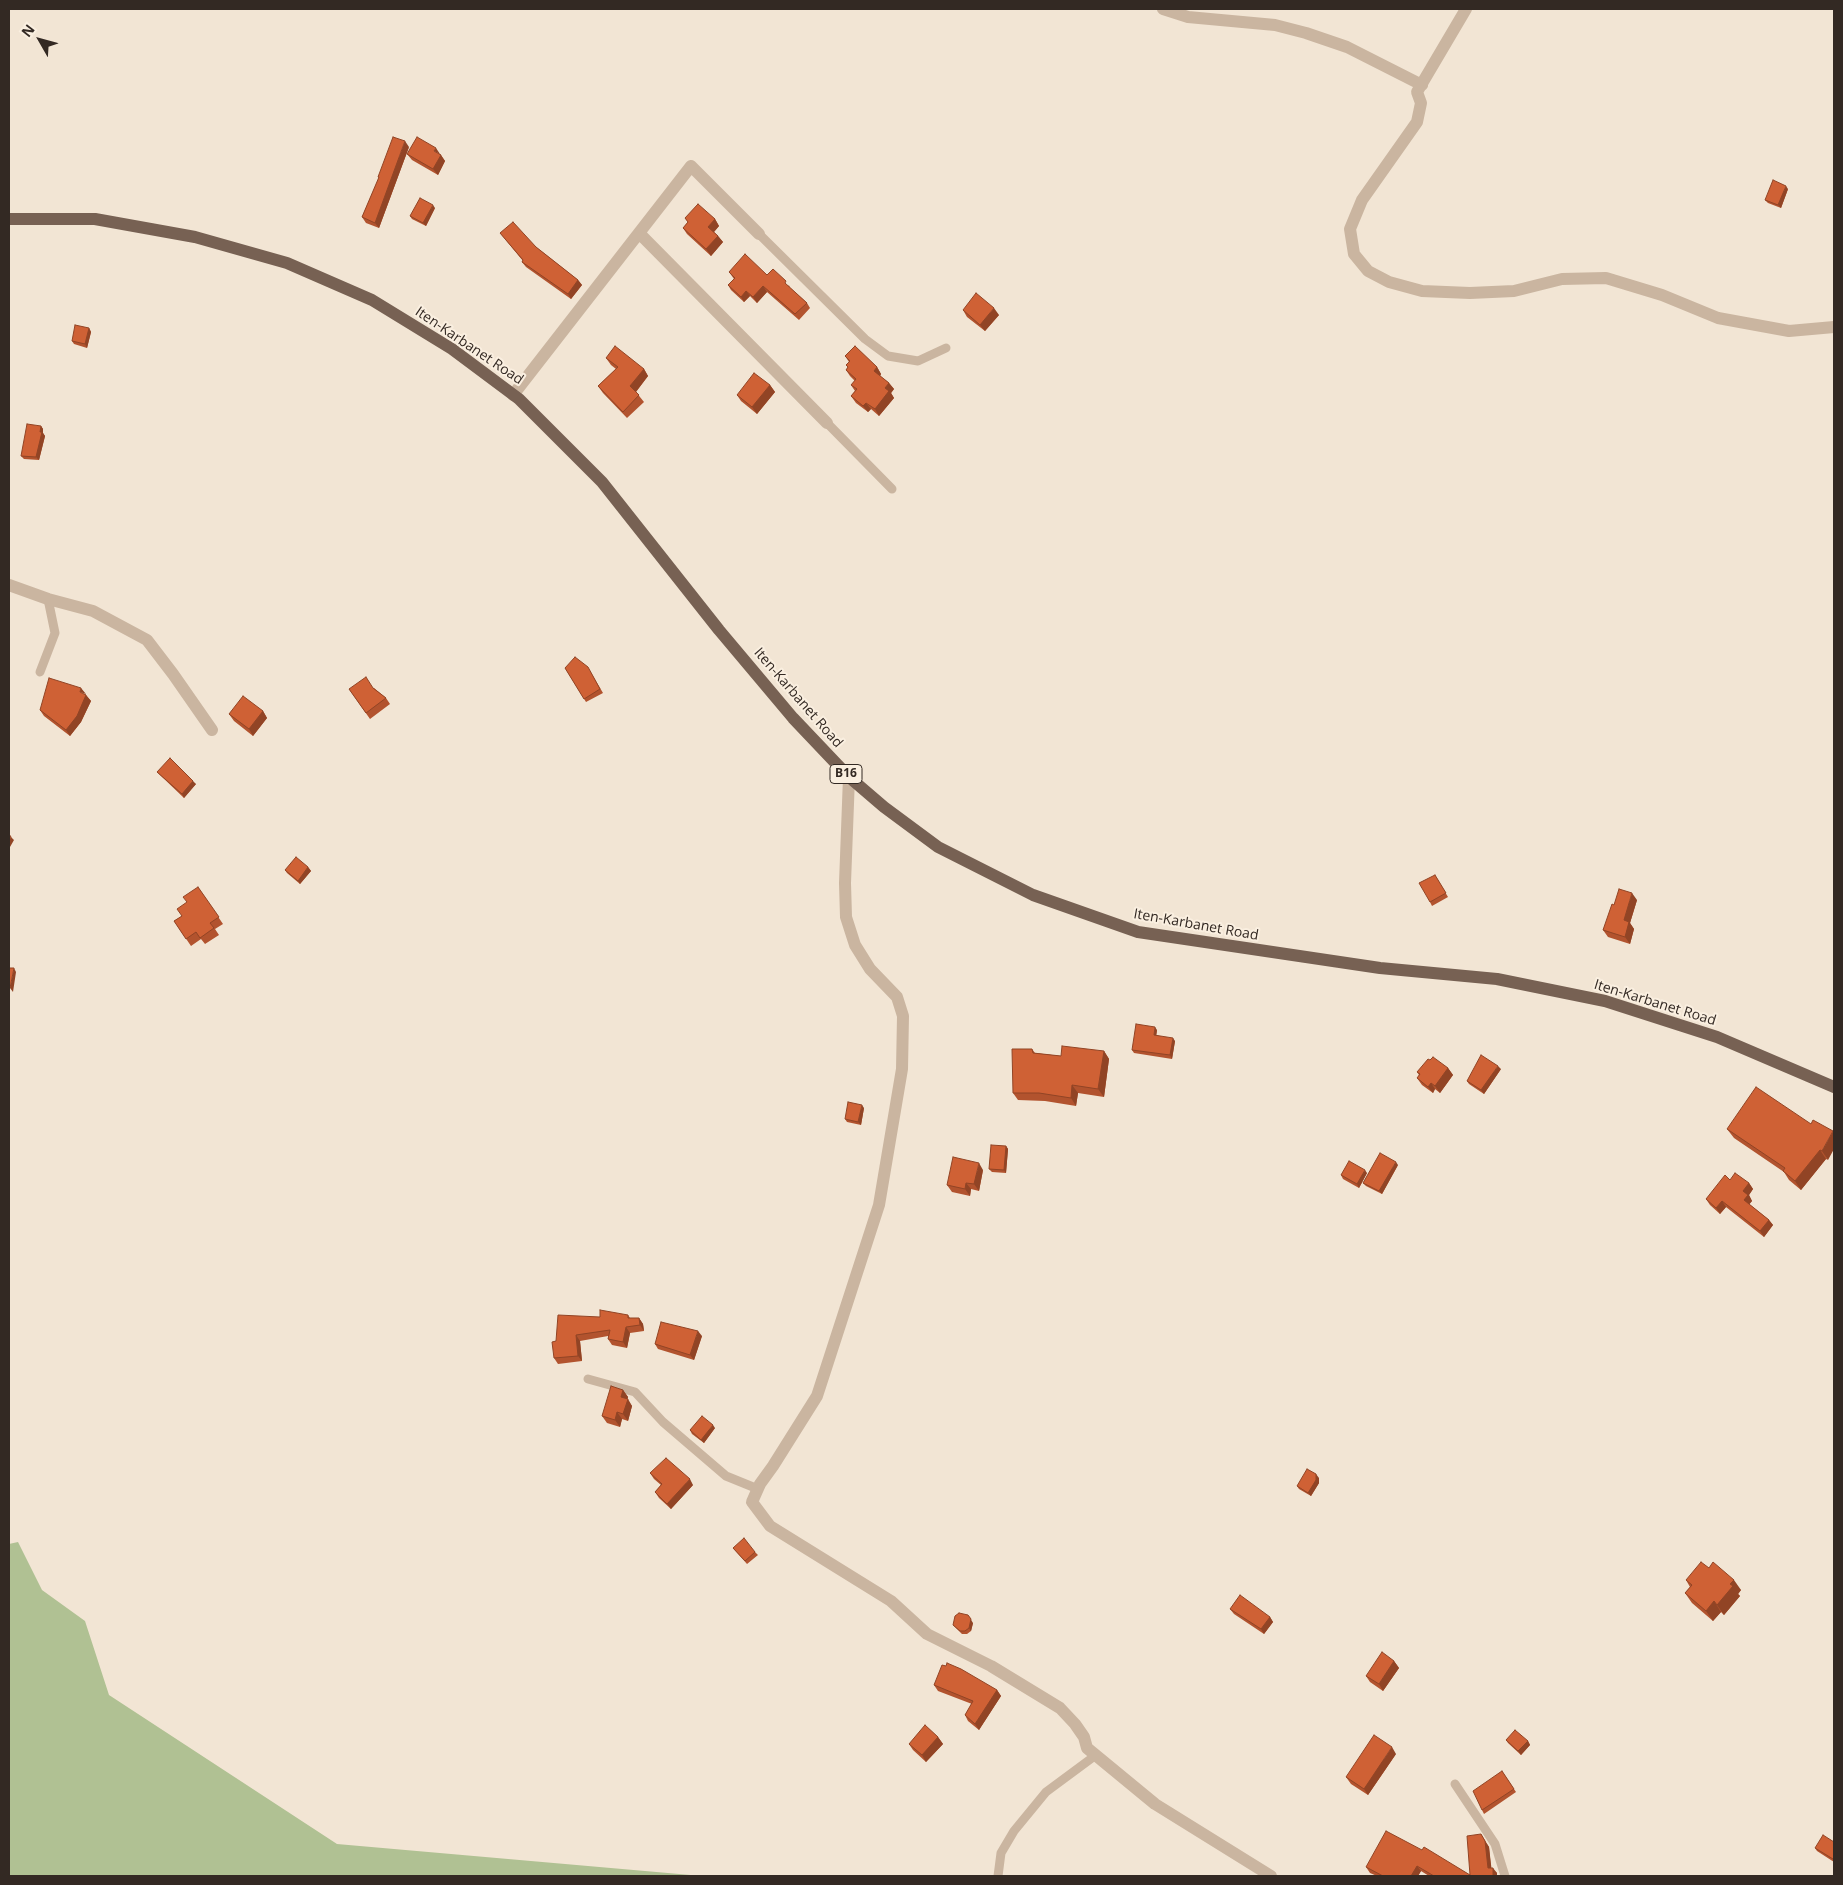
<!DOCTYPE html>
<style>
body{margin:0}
#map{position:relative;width:1843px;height:1885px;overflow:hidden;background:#f2e5d4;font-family:"Open Sans",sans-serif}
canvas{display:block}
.frame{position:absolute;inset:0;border:10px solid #332923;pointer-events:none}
.north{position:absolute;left:15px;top:15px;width:50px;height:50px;-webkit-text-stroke:4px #faefe0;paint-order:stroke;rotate:308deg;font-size:14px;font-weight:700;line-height:20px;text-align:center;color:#332923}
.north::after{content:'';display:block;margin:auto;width:18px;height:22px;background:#332923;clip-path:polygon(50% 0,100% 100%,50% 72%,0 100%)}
</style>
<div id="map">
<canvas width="1843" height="1885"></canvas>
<div class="frame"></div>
<div class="north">N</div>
</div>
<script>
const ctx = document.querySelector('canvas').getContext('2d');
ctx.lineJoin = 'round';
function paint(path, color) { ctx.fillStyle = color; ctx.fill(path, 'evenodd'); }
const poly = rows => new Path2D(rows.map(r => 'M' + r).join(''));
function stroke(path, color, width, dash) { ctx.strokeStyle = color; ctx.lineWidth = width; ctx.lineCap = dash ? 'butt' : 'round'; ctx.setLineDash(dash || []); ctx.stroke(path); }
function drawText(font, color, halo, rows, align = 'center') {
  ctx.font = font + ' "Open Sans",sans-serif'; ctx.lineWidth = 4; ctx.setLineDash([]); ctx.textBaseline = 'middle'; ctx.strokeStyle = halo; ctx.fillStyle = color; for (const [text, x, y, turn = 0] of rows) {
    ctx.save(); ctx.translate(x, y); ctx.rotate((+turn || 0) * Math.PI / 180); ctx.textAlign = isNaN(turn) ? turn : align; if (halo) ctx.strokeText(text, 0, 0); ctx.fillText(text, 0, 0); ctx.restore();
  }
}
const green = poly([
 [18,1542,42,1590,85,1621,109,1695,337,1844,702,1876,9,1876,9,1544]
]);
const lane = poly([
 [759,234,865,339,888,356,918,361,946,348],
 [827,423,892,489],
 [40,672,55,633,48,599],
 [588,1379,635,1392,663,1422,726,1476,758,1489],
 [1455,1784,1495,1844,1505,1876],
 [998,1876,1001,1853,1014,1831,1046,1792,1096,1755]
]);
const street = poly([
 [1163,9,1188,17,1275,25,1306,33,1347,47,1422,85],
 [1466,9,1417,92,1421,103,1417,122,1362,200,1350,229,1354,254,1368,271,1389,282,1422,291,1470,293,1514,291,1562,279,1606,278,1662,295,1718,318,1789,331,1834,327],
 [639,233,827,423],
 [513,395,691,166,759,234],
 [9,585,48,599,93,611,147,640,173,674,212,730],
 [849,777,845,883,846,917,855,945,870,969,897,997,903,1016,902,1069,879,1205,817,1396,773,1466,760,1484,752,1502,770,1526,891,1601,927,1634,991,1666,1060,1708,1075,1724,1084,1737,1087,1748,1155,1804,1271,1876]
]);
const primary = poly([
 [9,219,95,219,195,237,287,263,372,300,452,349,519,399,602,482,719,630,793,718,849,777,884,807,938,847,1033,895,1138,932,1380,968,1497,979,1605,1001,1717,1037,1834,1087]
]);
const wall = poly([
 [409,147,379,228,366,223,362,217,379,178,378,177],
 [407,154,440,154,445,161,438,175,412,160],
 [1788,189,1781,208,1768,203,1765,200],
 [435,208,426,226,412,219,410,216],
 [685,218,715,219,719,226,714,232,718,236,723,242,711,256,687,234,683,228,688,222],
 [500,233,536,247,578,280,582,285,571,299,526,267,522,262,523,261],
 [729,272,790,286,789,287,807,303,810,308,799,320,767,292,757,303,750,296,744,302,731,290,728,285,734,279],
 [963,310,999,315,985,331,967,317],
 [89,328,91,332,87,348,74,344,72,341],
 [845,356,877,367,881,374,880,376,889,383,894,389,891,393,894,398,879,416,871,409,868,412,856,403,851,396,855,391,851,385,855,381,850,376,846,370,848,367,846,365,849,362],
 [606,358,644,369,648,376,636,392,644,402,627,418,603,393,598,386,616,369,611,365],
 [770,385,775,392,757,414,741,401,737,395],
 [41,426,43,429,43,433,45,436,39,460,24,459,21,456],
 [565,668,590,671,603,693,586,702],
 [374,688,386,698,390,704,370,719,349,689],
 [85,694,91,701,81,722,70,736,44,716,40,710],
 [263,711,267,718,253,736,234,721,229,714],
 [157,772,196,784,184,798,160,775],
 [308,867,311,871,300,884,287,873,285,870],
 [1435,875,1448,897,1432,906,1430,902],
 [198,887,223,924,215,929,219,935,205,944,201,939,191,946,174,921,182,916,187,902],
 [1637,900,1630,923,1634,929,1630,944,1608,937,1603,930,1614,905],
 [1157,1030,1156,1035,1175,1041,1172,1059,1134,1053,1132,1050],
 [1032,1049,1035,1053,1061,1056,1104,1051,1109,1059,1104,1097,1078,1093,1076,1106,1045,1101,1018,1100,1013,1093],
 [1430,1060,1448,1068,1453,1075,1440,1093,1435,1089,1433,1093,1422,1085,1417,1078,1419,1075,1417,1072],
 [1501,1069,1484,1094,1469,1084,1467,1081],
 [864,1108,861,1125,847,1122,845,1119],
 [1811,1124,1828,1160,1826,1159,1801,1190,1789,1180,1784,1172,1734,1138,1727,1129],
 [1006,1146,1008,1149,1006,1173,992,1172,989,1169],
 [1398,1165,1382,1194,1366,1186,1363,1183],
 [983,1170,979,1191,971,1189,970,1196,952,1192,947,1185],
 [1367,1173,1359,1188,1343,1179,1341,1175],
 [1730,1180,1749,1183,1753,1189,1749,1195,1752,1201,1749,1204,1769,1220,1773,1225,1764,1237,1726,1207,1720,1214,1710,1205,1706,1199],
 [628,1315,630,1318,639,1318,643,1324,644,1331,630,1333,627,1348,612,1345,608,1339,608,1336,580,1341,582,1361,558,1364,554,1358,556,1341,600,1317],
 [702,1336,694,1360,658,1349,655,1344],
 [623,1390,628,1397,627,1399,632,1406,628,1421,622,1419,620,1427,607,1423,602,1416],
 [715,1428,704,1443,692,1434,690,1430],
 [650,1473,693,1485,671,1509,659,1498,655,1492,661,1485,654,1479],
 [1319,1478,1319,1483,1311,1496,1299,1489,1297,1486],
 [733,1548,755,1552,758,1555,747,1564],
 [1709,1568,1741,1590,1738,1594,1740,1596,1724,1615,1721,1612,1713,1621,1692,1603,1685,1593,1690,1587,1686,1580],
 [1230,1609,1270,1617,1273,1622,1264,1634,1234,1614],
 [973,1623,971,1631,967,1634,962,1634,953,1625],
 [1394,1661,1399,1668,1383,1691,1370,1682,1366,1676],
 [934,1685,997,1690,1001,1696,979,1730,968,1721,965,1715,972,1704,938,1691],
 [938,1737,943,1744,926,1762,913,1750,909,1744],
 [1506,1740,1528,1741,1530,1745,1521,1755,1508,1743],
 [1396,1754,1368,1795,1351,1784,1346,1777],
 [1502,1771,1516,1792,1484,1814,1482,1810],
 [1481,1834,1489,1847,1491,1868,1497,1873,1497,1876,1429,1876,1421,1871,1418,1876,1377,1876,1370,1873,1366,1867,1422,1850,1470,1875],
 [1834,1842,1834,1862,1817,1851,1815,1848]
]);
const shadedWall = poly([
 [405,141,409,147,379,228,375,223],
 [436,148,440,154,434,151],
 [441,155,445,161,438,175,433,169],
 [1786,186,1788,189,1781,208,1778,205],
 [433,205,435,208,426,226,423,223],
 [715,219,719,226,713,233,708,227],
 [718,236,723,242,711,256,706,249],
 [578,280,582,285,571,299,568,294],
 [763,286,767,292,757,303,753,297],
 [746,291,750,296,744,302,741,297],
 [994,308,999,315,985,331,980,325],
 [89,328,91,332,87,348,85,344],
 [877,367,881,374,879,378,874,371],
 [644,369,648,376,635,393,630,386],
 [889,383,894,389,891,393,894,398,879,416,875,409,885,388],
 [770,385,775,392,757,414,752,407],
 [866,403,871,409,868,412,863,406],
 [41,426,43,429,43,433,45,436,39,460,36,457],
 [81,688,86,694,80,692],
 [86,695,91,701,81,722,70,736,66,730],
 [263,711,267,718,253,736,249,729],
 [193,781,196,784,184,798,182,794],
 [11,837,14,840,10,847,9,845,9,841],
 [308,867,311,871,300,884,298,881],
 [1632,893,1637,900,1630,923,1634,929,1630,944,1625,937,1624,920],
 [14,968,16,972,13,992,10,988],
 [1155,1027,1157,1030,1156,1038,1154,1035],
 [1173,1038,1175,1041,1172,1059,1170,1055],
 [1104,1051,1109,1059,1104,1097,1098,1089],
 [1498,1066,1501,1069,1484,1094,1481,1090],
 [1448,1068,1453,1075,1440,1093,1435,1086],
 [1431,1083,1435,1089,1433,1093,1428,1087],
 [1072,1085,1078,1093,1076,1106,1071,1098],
 [862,1105,864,1108,861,1125,858,1122],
 [1833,1131,1834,1133,1834,1149,1828,1160,1822,1151],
 [1006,1146,1008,1149,1006,1173,1004,1170],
 [1820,1150,1826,1159,1801,1190,1795,1181],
 [1396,1162,1398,1165,1382,1194,1379,1191],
 [979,1163,983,1170,979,1191,974,1184],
 [1365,1170,1367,1173,1359,1188,1357,1184],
 [966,1183,971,1189,970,1196,965,1189],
 [1749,1183,1753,1189,1749,1195,1752,1201,1748,1206,1744,1200,1743,1191],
 [1722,1201,1726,1207,1720,1214,1716,1208],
 [1769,1220,1773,1225,1764,1237,1760,1231],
 [639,1318,643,1324,644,1331,640,1325],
 [626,1327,630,1333,627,1348,623,1342],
 [698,1331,702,1336,694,1360,690,1355],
 [576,1335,580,1341,582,1361,578,1356],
 [623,1390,628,1397,626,1404,621,1397],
 [628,1399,632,1406,628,1421,623,1414],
 [617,1412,622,1419,620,1427,615,1420],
 [713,1425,715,1428,704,1443,701,1440],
 [1316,1474,1319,1478,1319,1483,1311,1496,1308,1493],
 [690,1479,693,1485,671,1509,667,1504],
 [1734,1580,1741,1590,1738,1594,1740,1596,1724,1615,1717,1605,1730,1584],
 [1714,1601,1721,1612,1713,1621,1706,1611],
 [968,1615,973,1623,971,1631,969,1628],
 [1270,1617,1273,1622,1264,1634,1261,1629],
 [1394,1661,1399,1668,1383,1691,1379,1684],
 [997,1690,1001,1696,979,1730,975,1724],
 [938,1737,943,1744,926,1762,922,1755],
 [1528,1741,1530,1745,1521,1755,1518,1751],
 [1392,1747,1396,1754,1368,1795,1364,1789],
 [1485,1841,1489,1847,1492,1873,1488,1868],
 [1417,1866,1421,1871,1418,1876,1411,1876],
 [1493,1868,1497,1873,1497,1876,1493,1876]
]);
const building = poly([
 [393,137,405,141,375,223,362,217,379,177,378,177,393,137],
 [417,137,436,148,434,151,441,155,433,169,407,154,417,137],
 [1773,180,1786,186,1778,205,1765,200,1773,180],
 [420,198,433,205,423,223,410,216,420,198],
 [698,204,715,219,708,227,718,236,706,249,683,228,688,222,685,218,698,204],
 [513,222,536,247,578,280,568,294,522,262,523,260,500,233,513,222],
 [745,254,767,275,773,269,786,281,785,283,807,303,795,314,763,286,753,297,746,291,741,297,728,285,735,278,729,272,745,254],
 [976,293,994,308,980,325,963,310,976,293],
 [75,325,89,328,85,344,72,341,75,325],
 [615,346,644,369,630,386,639,395,623,412,598,386,618,367,606,358,615,346],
 [855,346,877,367,874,371,889,383,885,388,889,391,875,409,866,403,863,406,851,396,857,389,851,385,856,379,846,370,848,367,846,365,850,361,845,356,855,346],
 [754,373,770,385,752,407,737,395,754,373],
 [27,424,41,426,40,432,42,432,36,457,21,456,27,424],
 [575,657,588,667,600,689,584,699,565,668,575,657],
 [366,677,373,688,386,698,366,713,349,689,366,677],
 [49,678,81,688,80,692,86,695,77,716,66,730,40,710,49,678],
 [243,696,263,711,249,729,229,714,243,696],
 [170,758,193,781,182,794,157,772,170,758],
 [9,834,11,837,9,841,9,834],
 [296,857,308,867,298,881,285,870,296,857],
 [1435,875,1446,893,1430,902,1419,883,1435,875],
 [198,887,219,917,210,923,214,928,200,938,196,932,186,939,174,921,182,916,177,909,187,902,183,897,198,887],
 [1619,889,1632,893,1624,920,1629,922,1625,937,1603,930,1612,904,1614,905,1619,889],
 [9,968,14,968,10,988,9,988,9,968],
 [1136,1024,1155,1027,1154,1035,1173,1038,1170,1055,1132,1050,1136,1024],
 [1062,1046,1104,1051,1098,1089,1072,1085,1071,1098,1039,1093,1013,1093,1012,1049,1032,1049,1033,1053,1061,1056,1062,1046],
 [1481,1055,1498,1066,1481,1090,1467,1081,1481,1055],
 [1433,1057,1448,1068,1435,1086,1431,1083,1428,1087,1417,1078,1420,1074,1417,1072,1428,1059,1430,1060,1433,1057],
 [1756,1087,1811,1124,1813,1120,1833,1131,1822,1151,1820,1150,1795,1181,1783,1171,1785,1168,1727,1129,1756,1087],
 [848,1102,862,1105,858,1122,845,1119,848,1102],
 [991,1145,1006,1146,1004,1170,989,1169,991,1145],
 [1380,1153,1396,1162,1379,1191,1363,1183,1380,1153],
 [953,1157,979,1163,974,1184,966,1183,965,1189,947,1185,953,1157],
 [1349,1161,1365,1170,1357,1184,1341,1175,1349,1161],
 [1735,1173,1749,1183,1743,1191,1748,1195,1744,1200,1769,1220,1760,1231,1722,1201,1716,1208,1706,1199,1725,1175,1730,1180,1735,1173],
 [600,1310,628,1315,628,1318,639,1318,640,1325,626,1327,623,1342,608,1339,610,1330,576,1335,578,1356,554,1358,552,1342,556,1341,558,1315,600,1317,600,1310],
 [661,1322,698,1331,690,1355,655,1344,661,1322],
 [611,1386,623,1390,621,1397,628,1399,623,1414,617,1412,615,1420,602,1416,611,1386],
 [702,1416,713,1425,701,1440,690,1430,702,1416],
 [666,1458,690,1479,667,1504,655,1492,662,1484,650,1473,666,1458],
 [1307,1469,1316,1474,1316,1480,1308,1493,1297,1486,1307,1469],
 [744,1538,755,1552,745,1561,733,1548,744,1538],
 [1701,1562,1709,1568,1713,1562,1734,1580,1730,1584,1733,1586,1717,1605,1714,1601,1706,1611,1685,1593,1692,1585,1686,1580,1701,1562],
 [1240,1595,1270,1617,1261,1629,1230,1609,1240,1595],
 [959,1613,968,1615,971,1619,969,1628,965,1631,960,1631,953,1625,955,1616,959,1613],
 [1382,1652,1394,1661,1379,1684,1366,1676,1382,1652],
 [947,1663,961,1669,997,1690,975,1724,965,1715,973,1701,934,1685,942,1665,946,1666,947,1663],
 [925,1725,938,1737,922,1755,909,1744,925,1725],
 [1515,1730,1528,1741,1518,1751,1506,1740,1515,1730],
 [1374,1735,1392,1747,1364,1789,1346,1777,1374,1735],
 [1502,1771,1514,1789,1482,1810,1473,1791,1502,1771],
 [1386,1831,1422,1850,1424,1847,1470,1875,1467,1836,1481,1834,1485,1841,1488,1868,1493,1868,1493,1876,1434,1876,1417,1866,1411,1876,1383,1876,1366,1867,1386,1831],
 [1823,1835,1834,1842,1834,1857,1833,1859,1815,1848,1823,1835]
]);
const shields = [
 [846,774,32]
];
const shieldNames = [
 ["B16",846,774]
];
const streetNames = [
 ["Iten-Karbanet Road",469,346,34],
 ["Iten-Karbanet Road",798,698,49],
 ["Iten-Karbanet Road",1196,925,10],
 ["Iten-Karbanet Road",1655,1003,17]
];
paint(green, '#b0c193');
stroke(lane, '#cab5a0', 9);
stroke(street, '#cab5a0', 12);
stroke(primary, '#776153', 12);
paint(wall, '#b2532e');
paint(shadedWall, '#914425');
paint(building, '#cf6135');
stroke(building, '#914425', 1);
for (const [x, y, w] of shields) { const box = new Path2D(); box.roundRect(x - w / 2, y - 9.5, w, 19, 4); ctx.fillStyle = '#faefe0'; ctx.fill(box); stroke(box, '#332923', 1); }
drawText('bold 12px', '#332923', null, shieldNames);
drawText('14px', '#332923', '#faefe0', streetNames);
</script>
